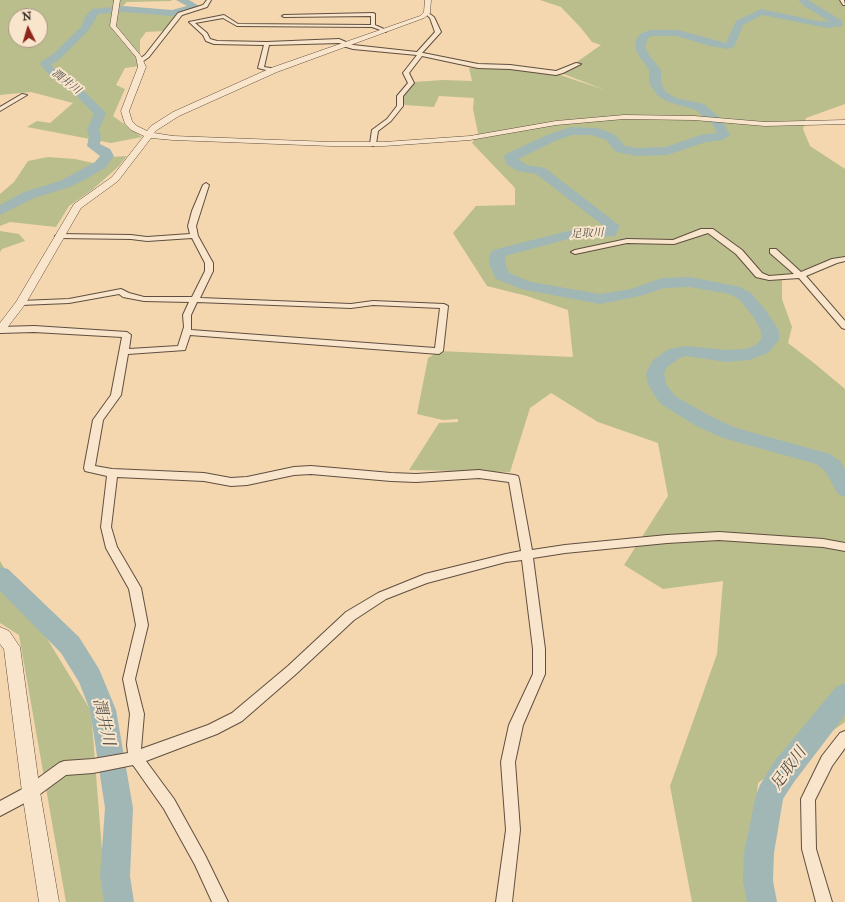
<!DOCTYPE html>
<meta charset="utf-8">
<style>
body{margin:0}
#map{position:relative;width:845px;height:902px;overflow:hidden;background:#f4d7af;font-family:"IM FELL Great Primer",serif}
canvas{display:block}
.north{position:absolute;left:8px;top:8px;width:40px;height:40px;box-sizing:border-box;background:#f8e5cb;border:1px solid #a89785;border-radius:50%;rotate:355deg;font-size:11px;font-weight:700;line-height:16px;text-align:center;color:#2f221b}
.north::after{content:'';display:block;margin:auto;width:14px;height:18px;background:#8f2418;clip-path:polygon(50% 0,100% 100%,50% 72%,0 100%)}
</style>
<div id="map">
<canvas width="845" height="902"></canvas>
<div class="north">N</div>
</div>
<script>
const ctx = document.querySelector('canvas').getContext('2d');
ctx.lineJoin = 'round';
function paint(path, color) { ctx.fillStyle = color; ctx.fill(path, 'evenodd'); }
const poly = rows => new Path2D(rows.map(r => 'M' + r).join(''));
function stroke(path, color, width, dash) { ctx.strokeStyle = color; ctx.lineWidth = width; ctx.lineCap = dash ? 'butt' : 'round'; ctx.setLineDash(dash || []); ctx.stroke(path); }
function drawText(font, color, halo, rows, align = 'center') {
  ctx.font = font + ' "IM FELL Great Primer","Noto Serif JP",serif'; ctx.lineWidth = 4; ctx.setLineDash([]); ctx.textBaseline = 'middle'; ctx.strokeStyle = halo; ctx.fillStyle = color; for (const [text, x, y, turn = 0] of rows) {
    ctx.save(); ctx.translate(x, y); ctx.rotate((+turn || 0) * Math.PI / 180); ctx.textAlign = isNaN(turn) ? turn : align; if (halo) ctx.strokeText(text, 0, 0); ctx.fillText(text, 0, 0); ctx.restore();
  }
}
const green = poly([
 [0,0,171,0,172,1,127,2,119,9,178,15,164,31,146,32,140,40,140,66,125,68,116,85,125,89,113,116,142,137,111,143,27,127,37,121,50,123,73,103,31,92,0,95],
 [16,16,40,16,40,40,16,40],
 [540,0,845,0,845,104,806,118,803,129,810,146,845,169,845,262,818,265,782,277,782,299,792,327,788,343,814,363,845,389,845,722,758,783,746,894,748,902,692,902,670,786,717,654,723,581,663,589,624,565,668,496,658,443,598,422,551,393,530,408,510,472,409,470,439,423,458,422,458,419,443,420,417,414,428,358,439,351,573,357,568,310,527,296,487,286,453,233,476,206,515,205,515,188,472,143,478,133,473,109,474,98,439,96,434,107,405,105,401,100,414,82,443,80,472,81,469,68,514,69,557,74,605,90,561,73,601,45,592,42,581,28,561,7],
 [127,156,118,167,92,190,69,206,56,227,10,222,0,226,0,194,14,182,28,161,48,157,75,159,93,163,95,168,111,157],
 [0,231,19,234,25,241,2,249,0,252],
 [0,561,91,711,104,876,115,902,66,902,19,635,0,623]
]);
const river = poly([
 [176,0,189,0,201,7,199,9,172,16,124,12,98,14,89,30,61,58,51,65,57,71,79,86,106,113,99,130,101,136,100,144,110,149,114,156,105,168,86,179,70,187,34,198,0,215,0,205,24,192,60,181,95,162,100,156,87,146,89,136,87,130,94,114,71,90,49,75,40,64,41,62,53,54,81,27,85,17,92,9,124,6,172,10,187,6,176,0],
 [798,0,808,0,841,20,843,24,842,26,827,28,762,15,743,25,735,45,734,47,727,49,710,46,677,36,652,36,648,38,645,47,649,55,661,70,661,83,666,92,676,98,704,104,722,120,730,135,723,140,706,142,667,155,637,156,616,152,606,140,592,135,572,135,555,141,518,159,527,165,545,168,620,226,615,236,568,239,505,256,506,266,509,273,531,282,600,294,631,289,662,278,690,277,740,287,751,293,767,312,779,331,779,340,768,353,749,360,726,362,686,356,680,358,667,367,664,373,666,384,675,396,712,417,736,428,830,454,840,461,845,469,845,497,838,494,825,471,816,464,723,438,698,427,661,404,654,395,648,384,646,373,653,360,669,349,686,346,726,350,746,349,756,345,761,339,761,331,754,318,739,299,729,294,690,287,664,288,640,296,600,304,521,289,496,279,490,266,489,256,493,250,568,231,604,229,605,227,536,174,518,171,507,165,504,157,506,154,547,135,571,127,597,128,614,134,625,146,637,148,666,147,700,135,717,133,713,125,696,110,668,102,658,96,649,83,649,70,639,56,635,47,636,40,640,34,650,30,678,30,726,43,736,21,761,9,818,21,830,22,804,6,798,0],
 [0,567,8,569,79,637,99,669,116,710,133,808,130,876,134,902,104,902,100,876,105,808,90,710,79,682,61,653,0,591,0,567],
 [845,683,845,715,794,782,783,799,774,853,773,881,777,902,747,902,743,881,744,853,756,795,760,785,774,762,836,687,845,683]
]);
const minor = poly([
 [207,0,211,0,207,7,182,15,149,57,142,62,138,62,138,60,145,55,178,13,203,5,207,0],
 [840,0,844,0,845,5,843,5,840,0],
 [427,12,434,17,441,32,422,53,423,53,478,64,510,65,556,71,576,63,581,64,563,73,556,75,510,69,478,68,422,56,409,73,414,83,403,96,403,106,391,121,378,131,376,144,373,146,370,144,372,130,387,119,397,106,397,96,408,83,403,73,417,55,353,49,343,46,343,44,339,43,269,45,264,67,276,69,277,70,274,72,258,68,264,45,214,44,206,41,203,35,189,22,224,15,238,24,371,25,371,16,284,17,282,16,284,15,373,13,375,14,375,25,386,30,386,32,372,27,237,26,223,18,195,23,207,33,210,39,217,41,267,42,339,39,353,45,417,52,435,32,430,18,425,13,427,12],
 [22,94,27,95,0,111,0,107,22,94],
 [206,183,209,185,196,226,198,236,213,263,213,271,200,298,351,304,373,301,444,304,448,306,443,351,439,354,190,335,185,350,128,354,121,395,103,420,95,466,112,469,204,473,231,478,247,477,294,467,311,466,391,473,416,474,479,470,514,475,518,476,519,479,532,550,565,545,667,535,719,532,823,539,845,543,845,551,823,547,719,540,667,543,565,553,533,558,545,649,545,674,523,725,515,762,520,830,512,902,496,902,506,830,501,762,509,725,533,674,533,649,522,560,506,562,427,583,386,599,354,620,296,674,242,721,217,734,146,761,174,799,205,855,228,902,212,902,195,865,164,809,133,765,93,773,66,775,36,797,0,816,0,801,26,787,59,763,64,761,93,759,128,753,127,745,130,714,123,679,136,625,129,589,106,548,101,527,107,476,85,471,84,468,93,420,111,395,122,337,34,332,0,333,0,327,34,326,127,332,131,335,129,349,178,346,184,327,183,315,189,302,144,301,123,297,119,294,69,303,21,305,17,303,21,301,69,299,121,289,129,293,144,297,192,297,205,271,205,263,192,238,147,241,131,239,59,238,55,236,59,234,131,235,147,237,190,234,188,226,192,211,203,185,206,183],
 [197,302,351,308,373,305,440,308,435,348,191,330,191,315,197,302],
 [311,474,391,481,416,482,479,478,509,482,521,551,506,554,425,574,378,593,346,612,288,666,232,713,208,725,141,749,144,714,135,679,148,625,141,588,117,547,111,527,117,477,204,481,231,486,247,485,294,475,311,474],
 [701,229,713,229,742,250,762,273,769,276,794,274,770,253,770,249,776,249,801,272,832,259,845,257,845,261,837,263,806,276,845,321,845,329,842,328,799,278,769,280,756,277,736,254,708,233,674,244,627,243,575,254,571,252,575,250,627,239,673,240,701,229],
 [845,731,845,748,832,766,815,800,816,849,832,902,816,902,802,849,801,799,822,756,840,733,845,731]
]);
const tertiary = poly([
 [114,0,120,0,116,26,141,56,146,67,129,111,132,121,137,126,147,131,151,126,173,112,271,68,420,16,424,12,425,0,431,0,430,13,424,18,277,72,179,116,157,130,154,133,173,136,331,142,384,142,470,136,556,121,624,115,694,116,765,122,845,120,845,124,765,126,694,120,624,119,556,125,470,140,384,146,331,146,173,140,151,138,118,181,81,208,26,303,4,332,0,333,0,323,16,302,74,204,112,177,144,136,131,130,125,124,121,111,138,67,136,57,110,26,114,0],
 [0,627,9,631,20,647,40,792,59,902,39,902,22,792,4,649,0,644,0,627]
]);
const farWaternames = [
 ["潤井川",66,82,38],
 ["足取川",587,234,-3]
];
const nearWaternames = [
 ["潤井川",103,722,77],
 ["足取川",789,769,-54]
];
paint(green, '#babe8c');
paint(river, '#a0b7b6');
stroke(minor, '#604f40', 2);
stroke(tertiary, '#604f40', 1);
paint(minor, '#f8e5cb');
paint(tertiary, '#f8e5cb');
drawText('italic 11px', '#514f4a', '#f8e5cb', farWaternames);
drawText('italic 16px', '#514f4a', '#f8e5cb', nearWaternames);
</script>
